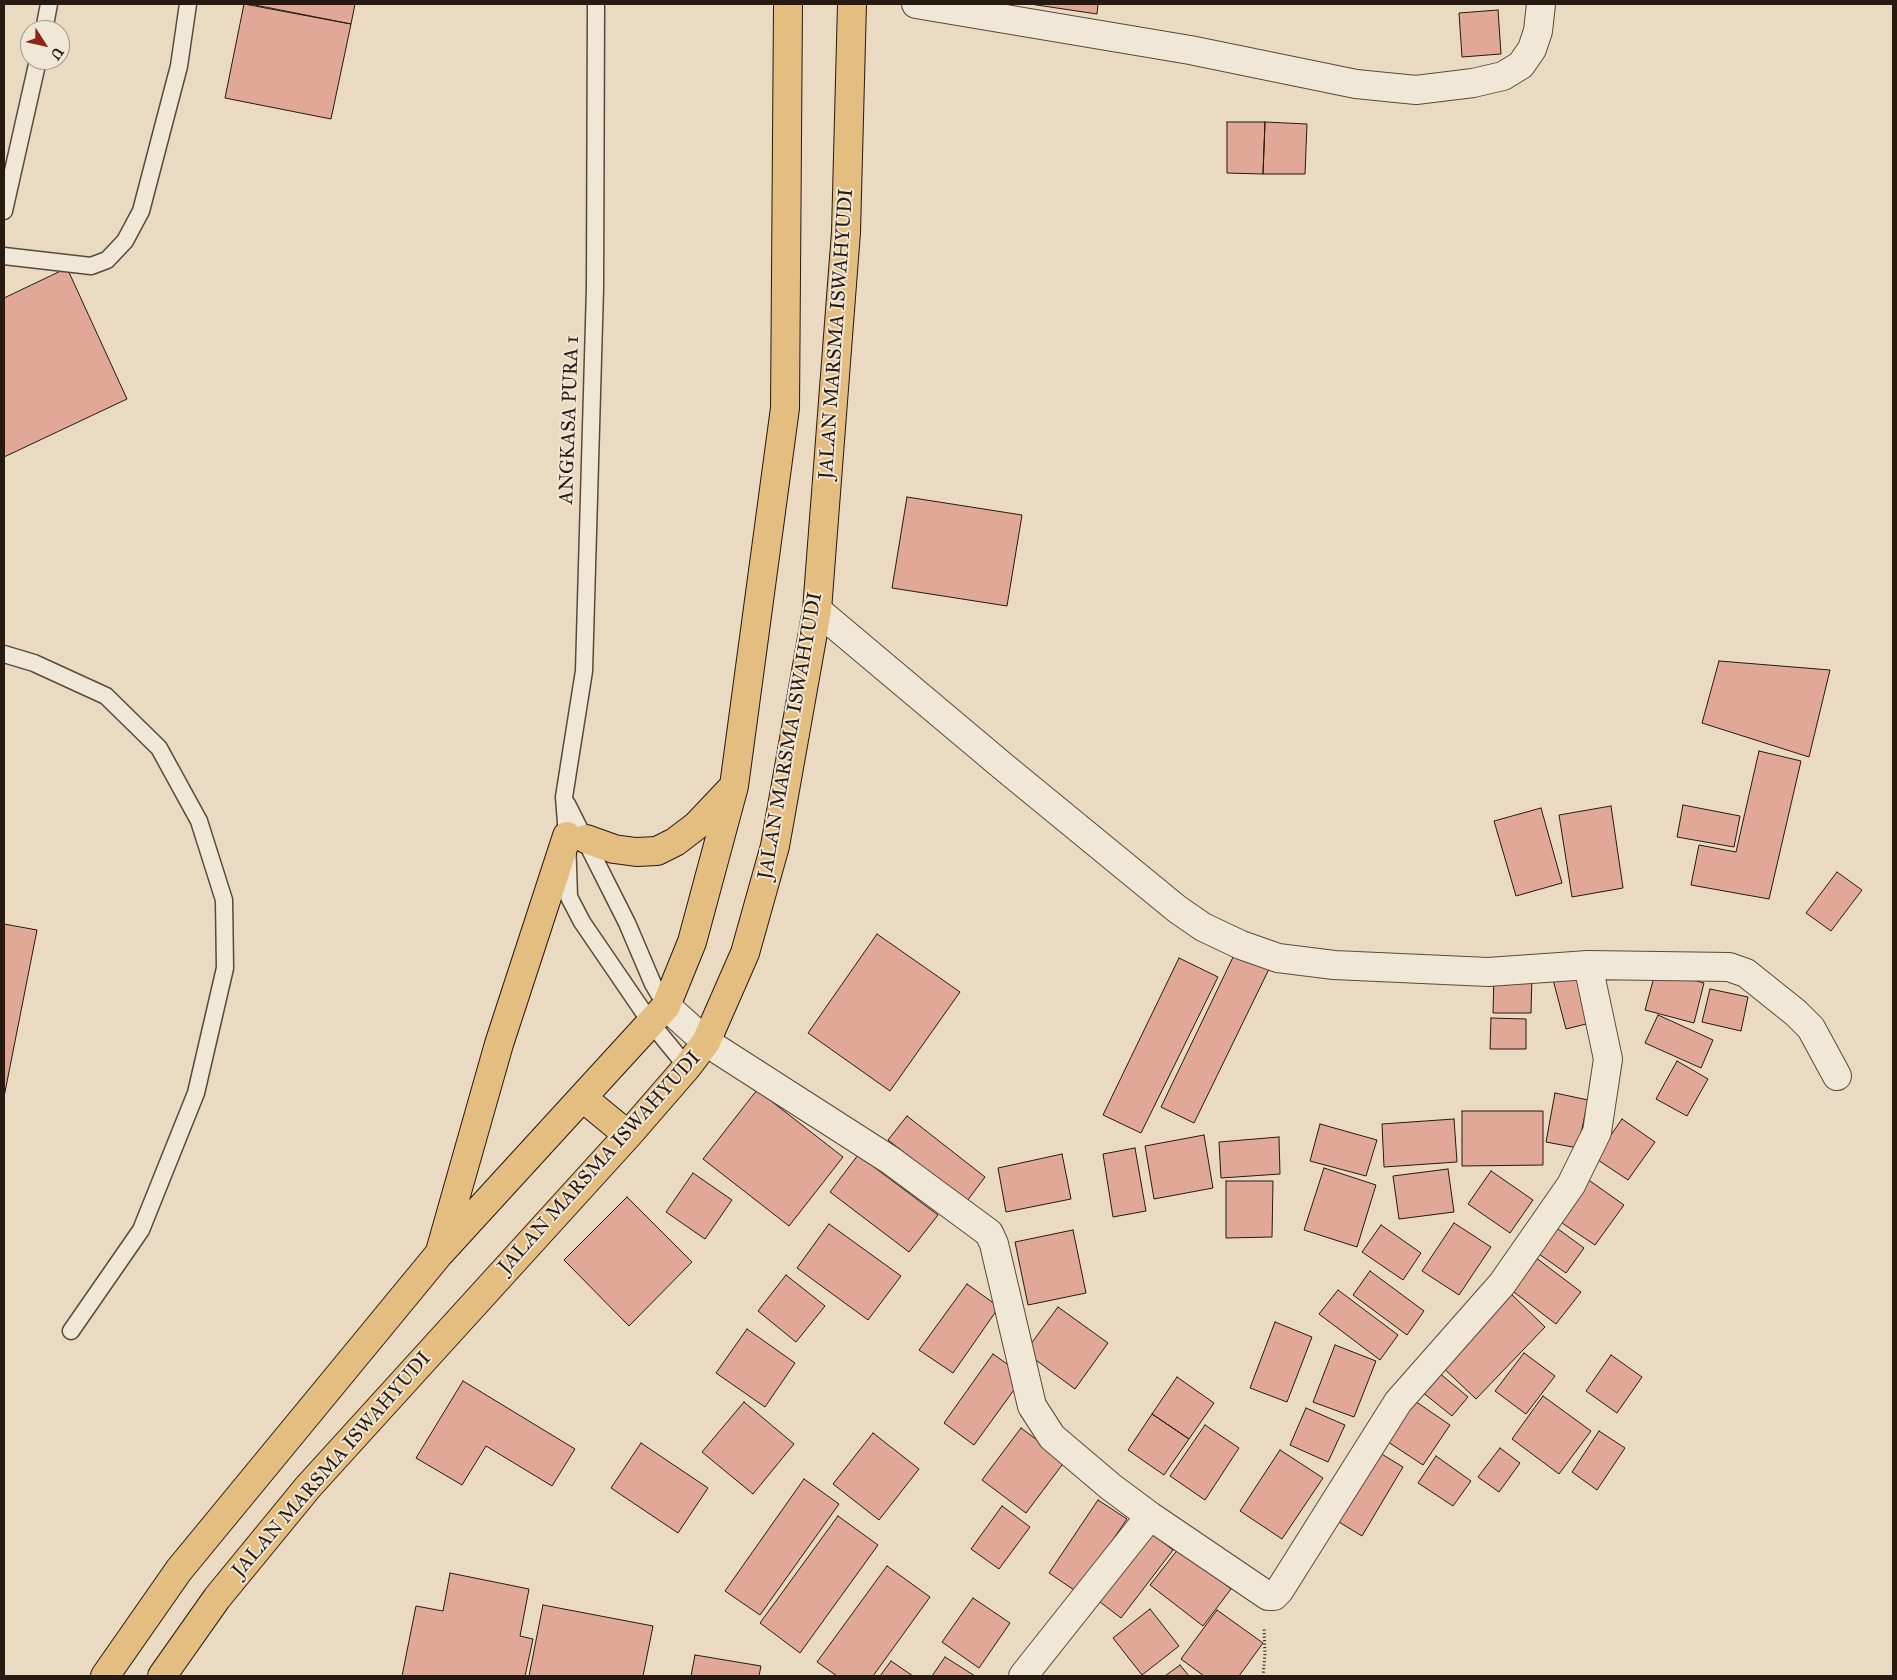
<!DOCTYPE html>
<style>
body{margin:0}
#map{position:relative;width:1897px;height:1680px;overflow:hidden;background:#e9dac1;font-family:"IM FELL Great Primer",serif}
canvas{display:block}
.frame{position:absolute;inset:0;border:5px solid #261a11;pointer-events:none}
.north{position:absolute;left:20px;top:20px;width:50px;height:50px;box-sizing:border-box;background:#f1e7d7;border:1px solid #a09588;border-radius:50%;rotate:125deg;font-size:14px;font-weight:700;line-height:20px;text-align:center;color:#261a11}
.north::after{content:'';display:block;margin:auto;width:18px;height:22px;background:#8f2418;clip-path:polygon(50% 0,100% 100%,50% 72%,0 100%)}
</style>
<div id="map">
<canvas width="1897" height="1680"></canvas>
<div class="frame"></div>
<div class="north">U</div>
</div>
<script>
const ctx = document.querySelector('canvas').getContext('2d');
ctx.lineJoin = 'round';
function paint(path, color) { ctx.fillStyle = color; ctx.fill(path, 'evenodd'); }
const poly = rows => new Path2D(rows.map(r => 'M' + r).join(''));
function stroke(path, color, width, dash) { ctx.strokeStyle = color; ctx.lineWidth = width; ctx.lineCap = dash ? 'butt' : 'round'; ctx.setLineDash(dash || []); ctx.stroke(path); }
function drawText(font, color, halo, rows, align = 'center') {
  ctx.font = font + ' "IM FELL Great Primer",serif'; ctx.lineWidth = 4; ctx.setLineDash([]); ctx.textBaseline = 'middle'; ctx.strokeStyle = halo; ctx.fillStyle = color; for (const [text, x, y, turn = 0] of rows) {
    ctx.save(); ctx.translate(x, y); ctx.rotate((+turn || 0) * Math.PI / 180); ctx.textAlign = isNaN(turn) ? turn : align; if (halo) ctx.strokeText(text, 0, 0); ctx.fillText(text, 0, 0); ctx.restore();
  }
}
const building = poly([
 [244,4,351,24,331,119,225,98,244,4],
 [250,4,355,4,351,24,250,4],
 [1030,4,1098,4,1097,14,1030,4],
 [1498,10,1501,54,1462,57,1459,13,1498,10],
 [1227,122,1265,122,1263,174,1227,173,1227,122],
 [1265,122,1307,124,1305,174,1263,174,1265,122],
 [67,268,127,399,4,457,4,298,67,268],
 [907,497,1022,515,1007,606,892,588,907,497],
 [1719,661,1830,670,1809,757,1702,723,1719,661],
 [1759,751,1801,761,1769,899,1691,885,1699,845,1736,852,1759,751],
 [1683,805,1740,816,1734,847,1677,837,1683,805],
 [1611,806,1623,888,1572,897,1559,815,1611,806],
 [1541,808,1562,883,1516,896,1494,821,1541,808],
 [1837,872,1862,890,1831,931,1806,913,1837,872],
 [4,924,37,930,4,1097,4,924],
 [877,934,960,992,890,1091,808,1033,877,934],
 [1236,951,1270,967,1194,1123,1161,1107,1236,951],
 [1179,958,1218,977,1141,1133,1103,1115,1179,958],
 [1579,969,1594,1022,1566,1029,1552,976,1579,969],
 [1656,970,1704,983,1694,1023,1645,1010,1656,970],
 [1494,973,1532,973,1531,1013,1493,1013,1494,973],
 [1710,989,1748,997,1741,1031,1702,1022,1710,989],
 [1658,1015,1713,1040,1701,1068,1645,1043,1658,1015],
 [1491,1018,1526,1019,1526,1049,1490,1049,1491,1018],
 [1677,1061,1708,1079,1687,1116,1656,1099,1677,1061],
 [757,1090,843,1157,789,1226,703,1159,757,1090],
 [1555,1093,1588,1100,1578,1148,1546,1142,1555,1093],
 [1462,1111,1543,1111,1543,1165,1462,1166,1462,1111],
 [907,1116,985,1177,967,1201,888,1140,907,1116],
 [1454,1119,1457,1162,1384,1167,1382,1124,1454,1119],
 [1622,1119,1655,1142,1628,1180,1595,1158,1622,1119],
 [1320,1124,1377,1140,1366,1176,1310,1161,1320,1124],
 [1204,1135,1213,1188,1154,1199,1145,1146,1204,1135],
 [1279,1137,1280,1174,1221,1178,1219,1142,1279,1137],
 [1135,1148,1146,1211,1113,1217,1103,1154,1135,1148],
 [1062,1154,1071,1199,1006,1212,998,1168,1062,1154],
 [858,1155,938,1215,909,1252,830,1192,858,1155],
 [1324,1168,1376,1185,1357,1247,1304,1230,1324,1168],
 [1448,1169,1454,1212,1399,1219,1393,1176,1448,1169],
 [1491,1171,1533,1200,1510,1233,1468,1204,1491,1171],
 [693,1173,732,1200,705,1239,666,1212,693,1173],
 [1583,1176,1624,1205,1595,1245,1553,1217,1583,1176],
 [1226,1181,1273,1181,1272,1237,1226,1238,1226,1181],
 [627,1197,692,1262,629,1326,564,1260,627,1197],
 [1454,1223,1491,1247,1459,1295,1422,1271,1454,1223],
 [829,1224,901,1276,868,1320,797,1268,829,1224],
 [1381,1225,1421,1253,1403,1280,1362,1252,1381,1225],
 [1554,1226,1584,1248,1566,1273,1536,1252,1554,1226],
 [1073,1230,1086,1293,1028,1305,1015,1242,1073,1230],
 [1531,1254,1581,1292,1556,1324,1506,1286,1531,1254],
 [1370,1271,1424,1311,1407,1335,1353,1295,1370,1271],
 [786,1275,825,1306,796,1342,758,1311,786,1275],
 [967,1284,999,1307,953,1373,919,1350,967,1284],
 [1506,1289,1545,1327,1476,1399,1436,1361,1506,1289],
 [1338,1290,1398,1335,1380,1360,1319,1314,1338,1290],
 [1058,1307,1108,1343,1075,1389,1025,1352,1058,1307],
 [1275,1322,1312,1337,1287,1402,1250,1388,1275,1322],
 [747,1329,795,1363,765,1407,716,1373,747,1329],
 [1335,1345,1376,1361,1354,1417,1313,1402,1335,1345],
 [1524,1353,1555,1376,1526,1414,1495,1391,1524,1353],
 [993,1354,1024,1376,974,1445,944,1423,993,1354],
 [1611,1355,1642,1377,1617,1413,1586,1391,1611,1355],
 [1432,1367,1468,1397,1452,1416,1416,1387,1432,1367],
 [1177,1377,1214,1403,1189,1439,1152,1414,1177,1377],
 [463,1381,575,1449,552,1486,486,1446,462,1485,416,1458,463,1381],
 [1543,1396,1591,1431,1559,1474,1512,1439,1543,1396],
 [1409,1397,1450,1425,1423,1465,1382,1438,1409,1397],
 [744,1402,794,1444,753,1494,702,1452,744,1402],
 [1306,1408,1345,1425,1328,1462,1290,1445,1306,1408],
 [1152,1414,1189,1439,1164,1475,1128,1450,1152,1414],
 [1205,1425,1239,1448,1205,1500,1170,1476,1205,1425],
 [1021,1428,1065,1461,1026,1513,982,1480,1021,1428],
 [1599,1431,1625,1448,1597,1490,1572,1472,1599,1431],
 [873,1433,919,1469,879,1520,833,1484,873,1433],
 [641,1443,708,1488,678,1533,611,1488,641,1443],
 [1500,1448,1520,1463,1499,1492,1478,1477,1500,1448],
 [1280,1450,1323,1478,1282,1539,1240,1511,1280,1450],
 [1375,1450,1403,1467,1362,1536,1334,1519,1375,1450],
 [1436,1456,1471,1481,1453,1506,1418,1483,1436,1456],
 [804,1479,839,1504,760,1615,725,1591,804,1479],
 [1098,1500,1127,1519,1077,1592,1049,1573,1098,1500],
 [1002,1506,1030,1527,999,1569,971,1549,1002,1506],
 [838,1516,878,1545,800,1653,760,1623,838,1516],
 [1143,1527,1173,1550,1121,1618,1091,1595,1143,1527],
 [1179,1548,1231,1589,1203,1626,1150,1585,1179,1548],
 [887,1566,930,1597,873,1676,837,1676,817,1662,887,1566],
 [450,1573,529,1589,520,1636,533,1639,525,1676,402,1676,416,1606,443,1611,450,1573],
 [973,1598,1010,1623,979,1668,942,1642,973,1598],
 [543,1605,653,1626,643,1676,529,1676,543,1605],
 [1150,1609,1179,1646,1142,1675,1113,1638,1150,1609],
 [1217,1610,1263,1643,1239,1676,1204,1676,1181,1659,1217,1610],
 [695,1655,761,1666,759,1676,691,1676,695,1655],
 [945,1657,975,1676,932,1676,945,1657],
 [891,1661,913,1676,880,1676,891,1661],
 [1180,1665,1189,1676,1165,1676,1180,1665]
]);
const path = poly([
 [1263,1676,1265,1654,1264,1628]
]);
const lane = poly([
 [596,4,595,288,584,671,564,797,567,836,569,897,582,922,651,1023,687,1067],
 [44,30,49,4],
 [4,211,38,60],
 [4,256,91,266,107,260,125,241,141,211,179,66,188,4],
 [4,654,34,663,106,696,159,748,199,821,224,900,225,968,196,1093,141,1230,71,1331],
 [567,804,627,923,653,984,666,1006]
]);
const street = poly([
 [916,4,1190,50,1356,84,1416,90,1473,83,1503,76,1521,65,1532,49,1538,31,1541,4],
 [1588,965,1729,967,1746,973,1796,1013,1811,1028,1837,1076],
 [666,1006,706,1042,890,1160,989,1233,994,1244,1032,1406,1052,1437,1111,1487,1150,1516,1268,1596,1274,1596,1279,1591,1398,1402,1502,1284,1571,1185,1597,1132,1608,1059,1588,965,1488,972,1334,965,1278,958,1241,945,1203,927,1177,909,1005,768,817,610],
 [1023,1676,1150,1516]
]);
const highway = poly([
 [586,839,614,849,636,852,657,851,675,842,696,826,731,789],
 [583,1098,628,1135],
 [441,1248,499,1044,567,836],
 [105,1676,179,1570,439,1254,666,1006,692,942,734,786,785,408,788,4],
 [162,1676,217,1598,308,1487,628,1135,687,1067,706,1042,745,953,775,846,817,610,846,232,852,4]
]);
const streetNames = [
 ["JALAN MARSMA ISWAHYUDI",837,334,-86],
 ["ANGKASA PURA 1",570,420,-88],
 ["JALAN MARSMA ISWAHYUDI",791,736,-80],
 ["JALAN MARSMA ISWAHYUDI",600,1163,-48],
 ["JALAN MARSMA ISWAHYUDI",332,1465,-49]
];
paint(building, '#e1a897');
stroke(building, '#261a11', 1);
stroke(lane, '#574a3d', 19);
stroke(street, '#574a3d', 30);
stroke(highway, '#261a11', 30);
stroke(path, '#261a11', 3, [1, 2.5]);
stroke(lane, '#f1e7d7', 16);
stroke(street, '#f1e7d7', 28);
stroke(highway, '#e4bd80', 28);
drawText('20px', '#261a11', '#f1e7d7', streetNames);
</script>
